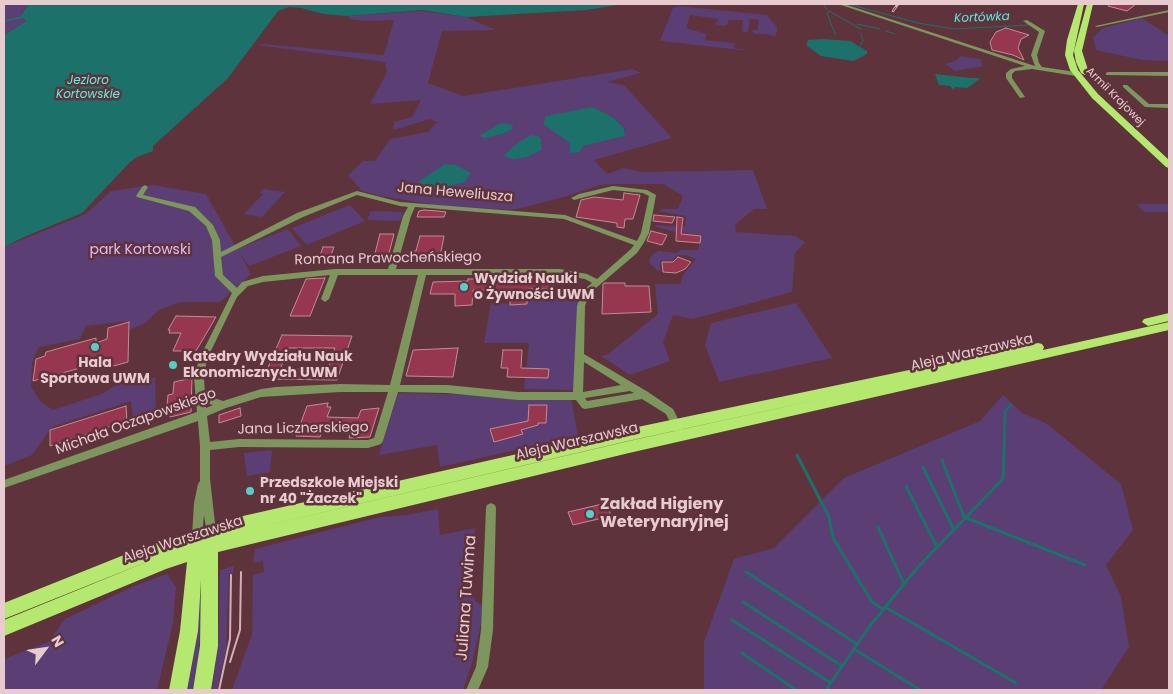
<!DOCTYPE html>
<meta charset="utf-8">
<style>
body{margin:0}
#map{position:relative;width:1173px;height:694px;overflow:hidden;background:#5f333b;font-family:Poppins,sans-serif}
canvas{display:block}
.frame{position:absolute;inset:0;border:5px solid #e7cbcf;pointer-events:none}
.north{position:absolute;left:20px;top:624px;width:50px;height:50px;-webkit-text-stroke:4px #5f333b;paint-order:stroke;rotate:59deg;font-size:14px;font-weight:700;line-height:20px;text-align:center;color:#e7cbcf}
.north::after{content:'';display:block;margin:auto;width:18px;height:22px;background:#e7cbcf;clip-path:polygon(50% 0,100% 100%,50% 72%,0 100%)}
</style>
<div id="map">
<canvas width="1173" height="694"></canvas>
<div class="frame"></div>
<div class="north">N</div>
</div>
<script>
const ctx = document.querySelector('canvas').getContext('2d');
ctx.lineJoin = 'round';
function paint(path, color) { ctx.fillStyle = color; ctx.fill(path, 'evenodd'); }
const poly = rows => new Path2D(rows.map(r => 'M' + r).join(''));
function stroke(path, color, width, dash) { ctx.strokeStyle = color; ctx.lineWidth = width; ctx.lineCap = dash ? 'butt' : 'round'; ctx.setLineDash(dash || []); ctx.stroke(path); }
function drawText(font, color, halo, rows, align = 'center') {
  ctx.font = font + ' Poppins,sans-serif'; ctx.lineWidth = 5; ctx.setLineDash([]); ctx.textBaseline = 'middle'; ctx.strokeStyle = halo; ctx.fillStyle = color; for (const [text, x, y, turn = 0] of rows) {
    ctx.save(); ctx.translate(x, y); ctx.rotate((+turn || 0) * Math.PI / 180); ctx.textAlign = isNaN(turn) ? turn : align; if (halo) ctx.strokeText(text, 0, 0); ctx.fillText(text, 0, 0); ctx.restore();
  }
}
const green = poly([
 [4,4,29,4,21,14,27,20,4,35],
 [678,6,767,15,777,27,777,31,775,37,767,34,754,34,752,30,757,30,759,20,754,19,750,19,748,33,742,31,743,20,729,20,727,25,722,26,715,24,719,19,690,15,686,28,707,34,705,40,735,43,734,48,750,51,660,41,673,8],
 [421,11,466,17,496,30,442,31,428,83,464,96,633,69,641,73,607,82,624,85,672,138,594,160,607,174,624,168,642,172,753,170,767,209,754,209,735,225,736,232,795,236,805,242,795,253,792,292,693,319,673,315,663,342,670,361,630,375,601,356,607,355,658,314,655,284,680,284,683,275,696,259,686,255,677,255,673,260,660,261,660,270,658,271,649,262,651,256,658,251,677,253,681,250,698,250,702,235,675,232,656,227,656,225,685,227,686,216,658,211,662,209,678,209,683,196,663,184,610,184,600,185,564,197,513,210,442,206,381,196,362,191,348,175,363,161,375,161,390,139,428,132,437,122,430,119,393,130,394,122,412,117,421,100,370,104,387,72,385,62,257,45,263,44,384,55,394,20,366,21,349,19,349,16],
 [592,107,614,118,624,128,625,136,583,146,570,152,570,143],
 [1142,18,1169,36,1169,61,1142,60,1096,50,1093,37,1103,28],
 [961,56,980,59,983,66,955,71,945,64,955,61],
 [153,185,206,194,237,249,288,229,301,246,249,266,239,252,251,274,220,302,181,302,159,310,144,324,128,330,129,321,86,326,80,339,39,347,32,363,31,386,40,401,53,410,104,393,130,375,155,378,156,416,133,420,131,401,52,427,32,455,4,466,4,247,86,214,111,191],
 [264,189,285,192,262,217,244,214,263,194,259,193],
 [1136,204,1169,204,1169,212,1145,212],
 [350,205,365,221,307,245,292,228],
 [371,211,403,212,400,221,367,220],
 [530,290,580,293,578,305,574,390,524,389,529,343,484,343,491,303,528,304],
 [796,303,832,358,719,382,705,345,711,323],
 [398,393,571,397,578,436,440,467,437,445,379,455],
 [1003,395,1022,413,1046,423,1121,484,1133,530,1106,565,1121,597,1129,647,1101,690,704,690,704,642,734,559,774,548,844,478,980,421],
 [272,450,270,472,247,476,244,453],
 [438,509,440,535,475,528,472,564,464,572,464,577,476,602,485,606,472,663,463,690,232,690,252,634,253,575,264,572,263,561,253,563,255,549,380,517,407,515],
 [234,566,233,573,229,575,226,650,217,690,212,690,218,646,220,570],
 [167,574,176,587,173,623,157,690,4,690,4,659,48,642,65,619,134,586],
 [201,596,201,624,198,661,192,690,184,690,191,661,199,597]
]);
const water = poly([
 [29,4,624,4,586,10,466,17,422,10,347,16,324,14,301,8,289,7,278,11,228,78,153,146,153,151,137,157,129,163,82,213,26,236,4,247,4,35,26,21,21,15],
 [824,39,850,41,867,51,867,54,853,61,821,56,806,45,808,40],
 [935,74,971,78,981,78,967,88,955,87,954,90,950,86,939,85],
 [593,107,614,118,624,128,625,136,583,146,580,152,570,153,570,143,543,124,546,116],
 [501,123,513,125,512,129,505,133,485,138,479,136],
 [531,135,538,136,541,139,541,150,527,157,513,159,503,156,519,142],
 [445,164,456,165,471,173,464,182,436,190,418,182]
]);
const streamFar2 = poly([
 [825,4,824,6,827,9],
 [848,4,918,23,954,29,1029,25],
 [829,11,861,29],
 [829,11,827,13,835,34],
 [857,24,880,29],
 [886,31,895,34],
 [860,46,863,41,861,33]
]);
const streamFar1 = poly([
 [1004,451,1005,411,1011,405]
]);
const stream = poly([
 [797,455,829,517,833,538,872,602,883,609],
 [942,460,964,517,1085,565],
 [923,467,954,530],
 [906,486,937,547],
 [878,527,904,584],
 [746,572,857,644],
 [743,602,842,666],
 [885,607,1016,683],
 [732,620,831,683],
 [854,649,920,690],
 [742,653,796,690],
 [826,690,869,627,918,567,1003,479,1004,450]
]);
const canal = poly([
 [23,16,24,16,24,18,4,22,4,20,23,16]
]);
const building = poly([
 [1109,4,1136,4,1127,11,1108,6,1109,4],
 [1006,28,1029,35,1021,39,1018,48,1024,60,1013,55,992,50,990,42,996,32,1006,28],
 [624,193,640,195,633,219,625,219,624,228,617,227,617,223,576,217,581,200,594,197,623,200,624,193],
 [424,210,438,211,446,212,444,217,417,217,419,211,424,210],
 [654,215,675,217,672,223,653,221,654,215],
 [677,217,683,218,681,234,701,236,700,243,676,241,677,217],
 [651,231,667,235,662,245,647,241,651,231],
 [380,234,394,234,387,261,373,261,380,234],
 [420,236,444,236,439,262,408,261,411,251,416,251,420,236],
 [323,247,334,247,328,263,299,264,302,256,320,256,323,247],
 [678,257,691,262,685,269,676,273,663,272,662,262,673,262,678,257],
 [325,278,310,316,290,316,306,279,325,278],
 [468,279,522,279,522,282,553,281,554,289,528,289,527,304,510,305,510,290,473,290,472,305,455,306,455,294,430,294,433,282,468,281,468,279],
 [605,283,625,283,625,286,649,286,651,312,602,314,603,284,605,283],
 [176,316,216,317,196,351,173,351,181,333,169,333,170,330,168,330,176,316],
 [129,322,128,362,106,368,106,361,33,381,36,359,45,356,46,352,96,338,96,343,107,339,108,328,129,322],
 [282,335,352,336,337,380,263,379,282,335],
 [289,348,335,348,328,369,280,369,289,348],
 [458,348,453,377,406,376,413,350,458,348],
 [503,350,522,350,521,368,549,369,548,378,507,377,508,368,501,368,503,350],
 [192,378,191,412,170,417,171,404,167,405,168,395,173,394,174,382,192,378],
 [328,403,327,407,331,407,327,417,358,418,361,410,379,408,370,437,349,438,350,433,322,432,320,437,296,436,307,406,328,403],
 [529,405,547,405,546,423,538,423,538,425,521,430,523,434,494,442,490,429,528,421,529,405],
 [126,406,127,421,50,446,50,430,126,406],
 [240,408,241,416,219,423,219,415,240,408],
 [607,503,611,516,573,525,568,512,607,503]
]);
const minor = poly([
 [838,4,844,4,1035,66,1031,55,1039,32,1023,21,1027,20,1045,31,1037,55,1039,63,1042,67,1076,72,1079,74,1076,76,1032,69,1015,71,1012,74,1012,78,1025,97,1020,98,1006,78,1006,73,1011,69,1025,66,838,4],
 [1169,10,1169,12,1097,27,1095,26,1169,10],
 [1108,72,1169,72,1169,76,1106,75,1106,73,1108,72],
 [1123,85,1127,85,1149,104,1169,104,1169,108,1145,107,1123,87,1123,85],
 [145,185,148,187,143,195,195,207,213,225,220,240,221,252,297,213,357,191,400,202,565,215,637,241,641,233,649,196,643,193,613,190,574,200,571,198,579,194,613,186,647,190,656,195,649,233,643,244,637,253,589,294,585,306,584,354,648,392,673,409,683,429,681,432,678,433,675,432,666,414,642,399,585,409,582,408,576,400,518,400,447,393,398,392,383,441,381,444,378,445,368,448,239,447,210,450,210,479,216,532,215,535,211,537,207,535,204,515,202,536,201,540,197,541,193,540,192,536,194,503,198,484,200,481,200,446,198,421,4,488,4,480,197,412,194,378,199,359,232,293,215,276,212,240,206,226,189,211,137,197,136,196,142,187,145,185],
 [357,195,400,206,408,207,403,216,388,269,335,269,263,276,242,282,237,288,223,275,221,257,303,217,357,195],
 [415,207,564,219,634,245,631,249,597,279,587,274,560,269,396,269,411,216,415,207],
 [330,275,321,299,325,302,329,299,338,275,418,275,390,385,340,384,276,387,261,389,223,401,205,395,204,378,207,359,237,297,248,286,263,282,330,275],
 [426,275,560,275,585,279,592,283,582,291,577,306,573,392,518,392,447,385,400,385,426,275],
 [584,362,621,385,583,392,584,362],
 [630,391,634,393,587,401,585,398,630,391],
 [340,392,388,392,374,438,368,440,239,439,210,442,207,416,226,408,261,397,340,392],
 [206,403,213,405,206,408,206,403],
 [491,503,495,505,496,508,493,630,488,667,478,690,466,690,476,667,481,630,486,508,487,505,491,503]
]);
const major = poly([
 [1078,4,1084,4,1073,55,1078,70,1098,94,1169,160,1169,168,1166,167,1092,98,1070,70,1065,55,1067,40,1078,4],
 [1087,4,1093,4,1082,51,1089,73,1085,75,1081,73,1076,62,1074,51,1087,4],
 [1169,313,1169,321,1148,326,1142,322,1144,319,1169,313],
 [1169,322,1169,330,629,453,218,552,218,646,211,690,193,690,200,646,201,580,198,631,187,690,169,690,180,631,187,562,166,569,4,636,4,620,154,559,4,619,4,603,129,553,197,529,243,516,628,429,1038,343,1042,344,1044,347,1043,350,1169,322],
 [839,395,629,441,217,537,628,441,839,395]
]);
const tram = poly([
 [230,662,240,630,241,572],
 [219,690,230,639,231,575]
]);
const rail = poly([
 [893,11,898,4]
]);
const markers = [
 [464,287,5,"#55cec4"],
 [95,347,5,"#55cec4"],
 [173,365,5,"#55cec4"],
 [250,491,5,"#55cec4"],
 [590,514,5,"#55cec4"]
];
const farStreetnames = [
 ["Armii Krajowej",1115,97,45]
];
const farWaternames = [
 ["Kortówka",982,18,-2],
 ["Jezioro",88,81],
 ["Kortowskie",88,95]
];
const streetNames = [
 ["Jana Heweliusza",455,193,5],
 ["Romana Prawocheńskiego",388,259,-1],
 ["Aleja Warszawska",972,353,-13],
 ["Michała Oczapowskiego",136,422,-20],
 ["Jana Licznerskiego",303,429,-1],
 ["Aleja Warszawska",577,442,-13],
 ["Aleja Warszawska",183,540,-18]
];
const parkNames = [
 ["park Kortowski",140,250]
];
const poiNames = [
 ["Wydział Nauki",474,279],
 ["o Żywności UWM",474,295],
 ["Katedry Wydziału Nauk",183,357],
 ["Ekonomicznych UWM",183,373],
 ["Hala",95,363,"center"],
 ["Sportowa UWM",95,379,"center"],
 ["Przedszkole Miejski",260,483],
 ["nr 40 \"Żaczek\"",260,499]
];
const nearPoinames = [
 ["Zakład Higieny",600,505],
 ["Weterynaryjnej",600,523]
];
const nearStreetnames = [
 ["Juliana Tuwima",467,598,-86]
];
paint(green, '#5b3e73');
paint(water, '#1c716b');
stroke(streamFar2, '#1c716b', 1);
stroke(streamFar1, '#1c716b', 2.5);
stroke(stream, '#1c716b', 3);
paint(canal, '#1c716b');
paint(building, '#97374f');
stroke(building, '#c08d95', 1);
paint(minor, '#7d965d');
paint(major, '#b5e86e');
stroke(tram, '#d0b1b6', 2);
stroke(rail, '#d0b1b6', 2.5);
stroke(rail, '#5f333b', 1, [4.5]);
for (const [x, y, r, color] of markers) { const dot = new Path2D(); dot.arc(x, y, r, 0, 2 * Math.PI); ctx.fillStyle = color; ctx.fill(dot); stroke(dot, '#5f333b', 2); }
drawText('11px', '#e7cbcf', '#5f333b', farStreetnames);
drawText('italic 12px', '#59f1e5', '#5f333b', farWaternames);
drawText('14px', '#e7cbcf', '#5f333b', streetNames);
drawText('14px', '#ddbbfc', '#5f333b', parkNames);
drawText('bold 14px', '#e7cbcf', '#5f333b', poiNames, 'left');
drawText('bold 16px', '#e7cbcf', '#5f333b', nearPoinames, 'left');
drawText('16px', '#e7cbcf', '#5f333b', nearStreetnames);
</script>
